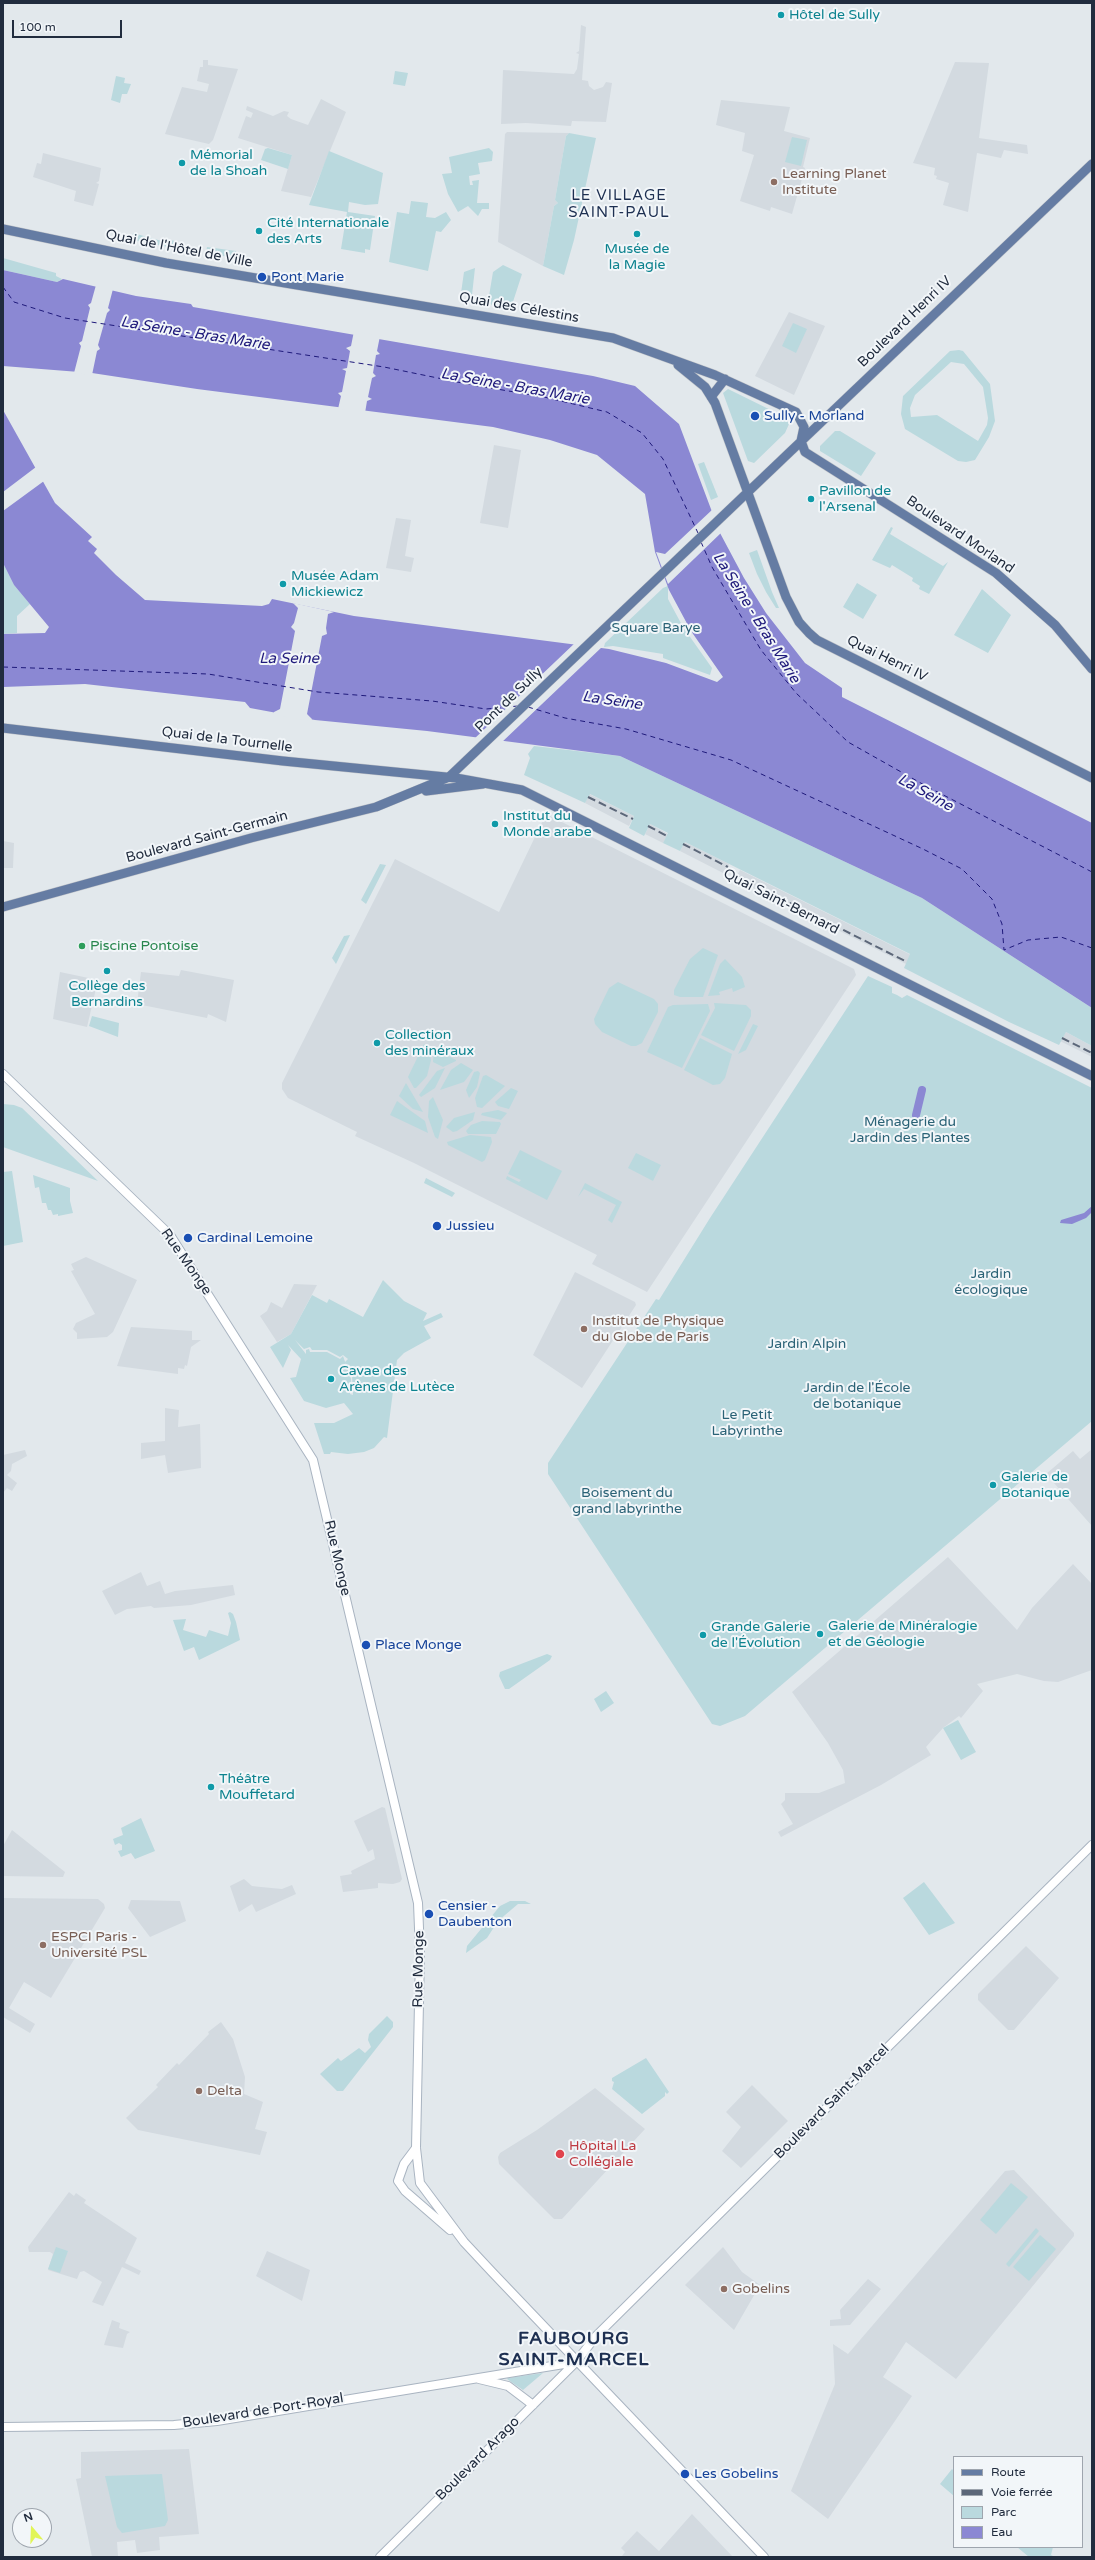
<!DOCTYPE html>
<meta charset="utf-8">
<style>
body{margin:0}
#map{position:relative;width:1095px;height:2560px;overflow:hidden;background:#e2e8ec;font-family:"Varela Round",sans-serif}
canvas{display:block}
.frame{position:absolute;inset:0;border:4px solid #212c3e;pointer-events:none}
.legend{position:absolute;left:953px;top:2456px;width:130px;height:92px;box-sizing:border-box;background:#f2f6f9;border:1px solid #9ea5ae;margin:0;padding:5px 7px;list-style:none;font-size:12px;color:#212c3e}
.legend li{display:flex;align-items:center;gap:8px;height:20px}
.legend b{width:20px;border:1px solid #9ea5ae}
.north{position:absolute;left:12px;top:2508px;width:40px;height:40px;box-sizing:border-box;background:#f2f6f9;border:1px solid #9ea5ae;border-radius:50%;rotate:341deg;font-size:11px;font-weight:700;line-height:16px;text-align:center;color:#212c3e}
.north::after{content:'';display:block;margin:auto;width:14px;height:18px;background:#e1f557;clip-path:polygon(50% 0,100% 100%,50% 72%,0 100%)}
.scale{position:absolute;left:12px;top:20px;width:110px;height:18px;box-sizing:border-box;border:2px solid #212c3e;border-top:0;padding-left:5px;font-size:12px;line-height:14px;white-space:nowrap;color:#212c3e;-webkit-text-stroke:3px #f2f6f9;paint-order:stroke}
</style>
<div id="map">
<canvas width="1095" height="2560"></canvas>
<div class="frame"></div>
<ul class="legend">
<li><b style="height:5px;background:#657ca3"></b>Route</li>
<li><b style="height:5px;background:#5c6779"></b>Voie ferrée</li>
<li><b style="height:11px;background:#bad9de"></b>Parc</li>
<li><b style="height:11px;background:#8b88d3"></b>Eau</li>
</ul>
<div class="north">N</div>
<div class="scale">100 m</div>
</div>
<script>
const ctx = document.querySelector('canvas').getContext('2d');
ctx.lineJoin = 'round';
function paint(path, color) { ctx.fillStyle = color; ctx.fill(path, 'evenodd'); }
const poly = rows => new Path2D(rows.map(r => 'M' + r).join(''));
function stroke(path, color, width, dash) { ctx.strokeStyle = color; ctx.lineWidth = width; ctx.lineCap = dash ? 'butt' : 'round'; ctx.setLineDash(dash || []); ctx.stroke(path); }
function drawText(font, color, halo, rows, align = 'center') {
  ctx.font = font + ' "Varela Round",sans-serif'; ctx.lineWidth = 4; ctx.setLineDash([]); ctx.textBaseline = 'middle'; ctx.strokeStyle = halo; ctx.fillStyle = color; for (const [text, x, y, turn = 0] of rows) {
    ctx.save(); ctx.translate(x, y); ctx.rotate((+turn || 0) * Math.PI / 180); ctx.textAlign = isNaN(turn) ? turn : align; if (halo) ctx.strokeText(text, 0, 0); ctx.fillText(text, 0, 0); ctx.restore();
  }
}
const built = poly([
 [581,25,586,27,582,80,588,81,589,86,594,90,603,87,606,82,612,83,606,122,572,121,571,126,526,123,501,124,503,70,574,74,577,69,579,54,576,53,579,51],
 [203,60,208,60,208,65,238,69,213,140,209,144,165,134,182,87,207,92,209,84,197,81,200,67,203,67],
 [955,62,989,63,979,138,1027,145,1028,154,1004,150,1001,158,977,153,968,212,943,205,949,183,936,179,937,176,934,175,935,168,913,163],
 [321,99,346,112,311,197,281,191,292,155,238,138,246,116,251,118,253,113,246,110,247,106,273,116,284,111,289,112,287,116,291,119,308,125],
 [721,100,790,107,784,131,810,138,803,167,805,168,792,214,771,207,770,211,740,201,754,155,742,151,745,133,716,125],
 [507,132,569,133,566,136,555,200,558,203,554,206,543,266,498,242,505,134],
 [43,153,101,168,99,181,96,183,99,184,93,206,74,201,76,191,33,177,37,163,41,164],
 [789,312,825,326,794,395,755,376],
 [494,445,521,450,508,528,480,523],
 [396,518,411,520,405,556,414,558,411,572,386,568],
 [589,794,634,816,629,826,585,803],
 [546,814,854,969,856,975,647,1292,592,1264,597,1255,414,1163,355,1136,357,1132,288,1098,282,1089,282,1083,395,859,499,912],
 [650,824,668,834,663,843,645,834],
 [3,841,14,843,13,868,3,868],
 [685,842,729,864,725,874,680,851],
 [740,870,911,955,906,964,735,879],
 [181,970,234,980,226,1022,208,1014,207,1018,137,1004,141,972,179,976],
 [60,972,98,980,87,1027,53,1019],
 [1066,1032,1092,1046,1092,1057,1060,1041],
 [86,1257,137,1280,113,1332,107,1337,77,1339,77,1333,73,1329,76,1323,95,1314,71,1271,74,1270,71,1264],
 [575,1272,635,1302,636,1305,582,1388,533,1355],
 [294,1284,317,1285,291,1334,277,1342,260,1316,267,1311,271,1302,282,1308],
 [131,1327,192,1331,192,1340,201,1340,191,1347,187,1366,185,1365,184,1369,178,1368,178,1374,117,1366],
 [165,1408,179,1410,178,1427,200,1424,201,1468,168,1473,165,1455,141,1459,141,1443,165,1441],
 [1092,1449,1092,1526,1046,1474,1073,1451,1080,1459],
 [25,1450,27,1456,12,1464,11,1471,7,1475,17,1483,12,1491,7,1488,3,1493,3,1455],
 [948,1557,1017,1630,1032,1608,1073,1564,1092,1584,1092,1670,1058,1682,1044,1681,1017,1674,977,1684,983,1691,961,1718,959,1716,943,1728,926,1747,931,1755,881,1785,781,1837,778,1832,793,1824,781,1804,785,1800,785,1793,819,1793,845,1783,843,1770,828,1743,792,1692],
 [141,1572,147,1586,160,1581,165,1594,175,1591,233,1585,235,1595,191,1605,154,1608,151,1606,127,1609,115,1615,102,1591],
 [382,1807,385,1808,402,1879,400,1882,393,1884,378,1883,378,1888,343,1892,340,1876,352,1874,351,1871,375,1859,373,1849,368,1852,354,1821],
 [12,1830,65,1872,63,1877,3,1876,3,1846],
 [244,1879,252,1886,261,1887,282,1889,292,1885,296,1894,256,1912,252,1904,239,1912,230,1886],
 [3,1898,98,1899,104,1904,105,1908,51,1998,24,1982,9,2008,35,2024,30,2033,3,2017],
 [131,1900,180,1901,186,1921,150,1937,128,1908],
 [1026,1946,1059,1978,1014,2030,1008,2030,978,2000,978,1994],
 [221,2022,233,2039,245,2077,244,2094,263,2102,255,2129,267,2132,260,2155,138,2130,126,2118,158,2087,156,2085,177,2063,179,2065,209,2034,208,2032],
 [752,2085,788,2121,741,2168,722,2151,741,2127,726,2112],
 [595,2088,645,2129,562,2219,554,2219,499,2164,498,2157,500,2153,537,2130],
 [1014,2170,1074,2233,1074,2236,956,2379,906,2342,883,2377,912,2396,828,2519,791,2491,835,2384,833,2344,848,2354,1005,2171],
 [69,2192,74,2196,76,2193,86,2200,84,2203,137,2238,125,2263,141,2271,139,2275,122,2267,103,2306,92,2302,102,2282,84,2271,80,2272,77,2279,48,2270,53,2254,50,2252,29,2252,28,2247],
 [723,2247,742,2272,760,2285,734,2330,685,2285],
 [267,2251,310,2270,302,2301,256,2276],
 [868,2279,881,2289,850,2325,830,2326,830,2320,841,2319,840,2310],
 [112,2320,120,2323,119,2328,130,2332,127,2334,123,2348,104,2345],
 [189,2449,199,2534,159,2537,160,2550,137,2553,135,2540,117,2542,118,2556,92,2557,76,2479,81,2478,81,2452],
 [692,2514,733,2557,622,2556,625,2552,621,2548,637,2531,659,2551]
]);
const green = poly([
 [395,71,408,73,405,86,393,84],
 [116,76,125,78,124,83,131,84,127,94,122,94,120,103,111,100],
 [569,133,596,138,574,240,564,275,543,266,554,206,558,203,555,200,566,136],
 [792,137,807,140,801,166,785,162],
 [268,148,292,155,288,169,261,160,265,149],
 [489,148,493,152,492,161,478,163,480,174,469,176,470,185,473,185,472,181,479,180,477,203,489,203,489,209,482,209,478,216,468,206,458,212,448,194,442,174,452,173,449,157],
 [329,151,383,173,378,204,365,205,349,202,348,212,375,216,370,250,365,249,365,253,341,249,347,212,309,205],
 [411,201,428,203,426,217,435,218,446,212,451,220,441,232,436,231,428,271,389,262,397,212,409,214],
 [133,233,169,243,170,240,175,241,173,248,132,240],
 [207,247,236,251,235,258,206,253],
 [3,258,56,273,56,276,62,279,57,282,3,270],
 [503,265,522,274,510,311,496,308,488,302,493,272],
 [475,268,472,295,461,293,464,272],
 [793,323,807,329,796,353,782,346],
 [959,350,963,351,990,384,995,421,989,437,975,460,966,462,958,461,905,429,901,414,903,396,950,351],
 [951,362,964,364,983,387,988,418,987,425,978,441,937,415,911,417,910,408,915,395],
 [728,389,787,418,789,424,785,433,754,463,748,461,723,393],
 [835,431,840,431,876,453,861,476,820,451,820,446],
 [704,462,718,497,711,500,698,464],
 [891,527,893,528,890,534,943,566,948,562,929,594,919,589,920,586,912,581,913,578,892,565,890,568,872,560],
 [757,550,772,592,779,608,776,608,766,592,757,574,749,553],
 [3,563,14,585,30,604,17,616,17,633,3,634],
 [857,583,877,595,863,619,843,607],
 [668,586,668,599,683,627,712,668,710,675,663,658,663,654,613,646,604,647,605,643,663,588],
 [982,589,1011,615,988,653,954,635],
 [534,746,620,756,922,898,1092,1008,1092,1046,1066,1032,1059,1045,1009,1022,904,968,910,954,685,842,680,851,663,843,668,833,650,824,644,836,629,828,634,816,590,794,585,803,524,775,530,758,528,754],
 [380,864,386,865,366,904,361,900],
 [350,935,336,964,332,958,344,936],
 [703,948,718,955,703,997,680,997,674,995,674,990,690,959],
 [725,959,742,977,745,987,733,992,732,988,719,992,720,995,708,996,720,964],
 [868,976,892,987,892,993,897,995,902,998,907,995,1092,1088,1092,1421,745,1716,720,1726,712,1724,548,1474,548,1463,656,1299,659,1300,710,1218],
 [618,982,654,999,658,1004,658,1012,642,1043,636,1046,631,1046,602,1032,595,1024,594,1019,609,988],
 [714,1003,746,1005,751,1010,751,1016,734,1051,701,1035,715,1008],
 [708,1004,710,1011,682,1068,647,1052,668,1007,673,1005],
 [92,1016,119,1023,118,1037,89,1026],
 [753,1024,758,1026,746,1050,738,1054],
 [700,1038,732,1054,725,1078,720,1084,713,1085,684,1070],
 [424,1044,428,1047,431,1060,427,1076,416,1088,414,1088,408,1077],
 [434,1049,456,1060,456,1061,443,1067,433,1062],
 [461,1063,473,1070,464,1082,440,1090,451,1070],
 [445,1068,435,1088,421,1097,419,1095,437,1071],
 [478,1071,480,1073,477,1087,469,1098,466,1090,474,1072],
 [486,1075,505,1086,482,1108,477,1107,475,1098,483,1076],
 [406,1083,423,1112,413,1109,399,1096],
 [511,1088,518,1091,509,1109,498,1106,495,1102],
 [433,1097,443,1120,438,1139,435,1137,428,1117,429,1101],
 [397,1101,425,1121,428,1133,390,1115],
 [3,1104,14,1105,22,1108,98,1181,3,1147],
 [498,1110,507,1113,501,1120,481,1115,482,1113],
 [475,1112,473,1120,457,1131,453,1132,446,1127,454,1118],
 [482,1121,500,1122,501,1124,496,1134,468,1134,466,1131,471,1125],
 [470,1135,491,1137,492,1142,485,1160,482,1162,448,1145,447,1142],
 [520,1150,562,1171,547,1200,506,1179,507,1176,519,1182,521,1180,508,1174],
 [636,1153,661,1165,653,1181,628,1168],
 [12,1171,23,1242,3,1246,3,1172],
 [33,1175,70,1188,70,1201,73,1213,58,1216,58,1214,53,1215,51,1210,48,1210,46,1203,42,1203,39,1187,35,1188],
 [426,1178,455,1193,452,1197,424,1183],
 [585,1183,622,1202,612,1223,608,1220,616,1205,584,1189,578,1197],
 [383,1280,404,1301,427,1313,423,1321,441,1313,443,1317,424,1326,431,1338,404,1353,397,1360,387,1438,384,1437,374,1448,364,1452,348,1454,331,1452,330,1454,324,1454,314,1423,334,1423,353,1414,344,1403,326,1408,304,1401,290,1378,296,1377,301,1359,288,1345,291,1350,283,1368,270,1347,291,1334,312,1295,327,1303,329,1299,363,1317],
 [295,1340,304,1349,310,1347,312,1350,327,1350,340,1357,343,1355,348,1359,345,1362,352,1375,353,1395,350,1394,351,1379,343,1356,340,1359,327,1352,310,1352,309,1349,306,1350,306,1354],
 [230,1612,233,1614,236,1622,240,1640,199,1660,194,1647,184,1651,173,1620,186,1619,183,1630,206,1637,209,1630,228,1636,231,1623,228,1613],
 [547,1654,552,1656,550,1660,509,1689,505,1689,499,1676,500,1672],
 [606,1691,614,1703,601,1712,594,1699],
 [958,1720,976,1752,961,1760,943,1728],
 [141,1818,155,1851,135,1859,131,1853,121,1857,118,1851,122,1850,122,1845,119,1843,115,1845,113,1839,123,1835,121,1828],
 [924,1882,955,1923,929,1935,903,1898],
 [510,1901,525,1901,531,1904,518,1904,498,1921,487,1938,466,1953,467,1946,500,1906],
 [387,2016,393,2022,393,2027,343,2091,337,2091,320,2074,338,2058,341,2061,359,2048,365,2053,371,2047,368,2040,369,2034],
 [646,2058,669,2092,667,2094,665,2092,665,2096,642,2114,612,2089,614,2082,612,2081,612,2078],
 [1011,2183,1028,2197,996,2234,980,2220],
 [1036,2228,1039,2231,1009,2267,1006,2264],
 [1040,2235,1056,2249,1029,2281,1013,2267],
 [56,2247,68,2251,60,2273,48,2269],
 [543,2373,523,2390,507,2379,508,2378],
 [952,2469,954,2471,954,2496,940,2484],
 [162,2474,168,2520,165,2526,122,2533,117,2527,105,2476],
 [1017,2547,1053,2547,1051,2555,1055,2557,1029,2557]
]);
const water = poly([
 [3,270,57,282,63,279,136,296,191,304,193,307,593,376,635,386,679,424,720,533,744,578,766,613,805,663,842,688,842,697,1092,823,1092,1008,922,898,620,756,427,731,315,720,250,708,245,702,85,684,3,687,3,634,45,633,49,627,14,585,3,563,3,410,55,503,92,537,88,541,97,549,94,553,116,575,145,600,262,606,269,604,272,599,354,616,609,649,666,663,717,682,723,677,691,631,669,590,655,552,645,494,597,455,550,440,493,427,197,389,92,373,3,366],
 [1092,1206,1092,1212,1086,1218,1072,1224,1060,1223,1061,1220,1084,1213]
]);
const pier = poly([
 [96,285,113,289,108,308,110,310,107,313,98,345,100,349,97,351,92,375,74,373,81,346,79,343,82,341,90,308,88,305,91,303],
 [354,331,380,336,377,351,380,354,376,355,373,373,376,376,372,378,368,397,372,399,367,401,365,413,338,409,341,396,338,393,342,392,346,371,342,369,347,368,350,351,346,348,351,346],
 [36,467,44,481,3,511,3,492],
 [713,509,722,532,668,584,656,552,665,554],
 [293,603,334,612,328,614,326,628,327,634,322,636,307,714,312,719,311,721,274,715,274,712,280,709,295,631,291,627,294,623,298,608],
 [576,642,602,647,501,743,473,740]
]);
const canal = poly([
 [916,1115,922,1090]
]);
const ferry = poly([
 [3,287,14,302,65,318,384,367,467,384,544,397,607,412,642,433,663,459,698,533],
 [701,542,712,567,761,650,796,693,848,742,926,786,1092,872],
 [3,667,208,674,318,692,432,701,486,709,518,706],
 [528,707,565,718,626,729,731,760,923,849,962,869,992,899,1002,924,1004,950,1028,940,1061,937,1092,948]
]);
const secondary = poly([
 [3,1074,170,1235,313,1460,418,1903,420,1954,416,2148,420,2183,464,2242,492,2272,764,2557],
 [416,2148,404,2164,398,2181,405,2191,450,2230],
 [479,2379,508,2386,533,2405],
 [3,2427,174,2425,217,2421,576,2362],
 [380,2557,576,2362,596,2336,1092,1845]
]);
const primary = poly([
 [3,229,166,263,613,338,715,375,796,412,804,427,801,441,805,452,996,573,1055,625,1092,669],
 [678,365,705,387,715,403,786,597,799,622,809,633,817,640,1092,778],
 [711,397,725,379],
 [3,728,283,761,456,778,522,790,1092,1076],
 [426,791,483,784],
 [3,907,251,838,376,807,449,777,1092,164]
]);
const rail = poly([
 [588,797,633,819],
 [648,826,667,836],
 [683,844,728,867],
 [736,876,907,962],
 [1062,1038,1092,1053]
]);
const markers = [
 [781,15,4,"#0f9aa8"],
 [182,163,4,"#0f9aa8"],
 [774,182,4,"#8d6e63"],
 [259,231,4,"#0f9aa8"],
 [637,234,4,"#0f9aa8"],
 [262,277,5,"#1a4fb4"],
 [755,416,5,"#1a4fb4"],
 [811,499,4,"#0f9aa8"],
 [283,584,4,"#0f9aa8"],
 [495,824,4,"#0f9aa8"],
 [82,946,4,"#2e9e5b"],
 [107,971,4,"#0f9aa8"],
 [377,1043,4,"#0f9aa8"],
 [437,1226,5,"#1a4fb4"],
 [188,1238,5,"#1a4fb4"],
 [584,1329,4,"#8d6e63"],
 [331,1379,4,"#0f9aa8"],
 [993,1485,4,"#0f9aa8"],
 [820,1634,4,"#0f9aa8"],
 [703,1635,4,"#0f9aa8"],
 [366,1645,5,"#1a4fb4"],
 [211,1787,4,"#0f9aa8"],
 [429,1914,5,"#1a4fb4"],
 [43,1945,4,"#8d6e63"],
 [199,2091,4,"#8d6e63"],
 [560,2154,5,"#e0444e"],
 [724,2289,4,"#8d6e63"],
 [685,2474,5,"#1a4fb4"]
];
const cultureNames = [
 ["Hôtel de Sully",789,15],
 ["Mémorial",190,155],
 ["de la Shoah",190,171],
 ["Cité Internationale",267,223],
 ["des Arts",267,239],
 ["Musée de",637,249,"center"],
 ["la Magie",637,265,"center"],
 ["Pavillon de",819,491],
 ["l'Arsenal",819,507],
 ["Musée Adam",291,576],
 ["Mickiewicz",291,592],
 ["Institut du",503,816],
 ["Monde arabe",503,832],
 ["Collège des",107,986,"center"],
 ["Bernardins",107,1002,"center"],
 ["Collection",385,1035],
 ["des minéraux",385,1051],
 ["Cavae des",339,1371],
 ["Arènes de Lutèce",339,1387],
 ["Galerie de",1001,1477],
 ["Botanique",1001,1493],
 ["Galerie de Minéralogie",828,1626],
 ["et de Géologie",828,1642],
 ["Grande Galerie",711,1627],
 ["de l'Évolution",711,1643],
 ["Théâtre",219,1779],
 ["Mouffetard",219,1795]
];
const educationNames = [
 ["Learning Planet",782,174],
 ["Institute",782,190],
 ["Institut de Physique",592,1321],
 ["du Globe de Paris",592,1337],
 ["ESPCI Paris -",51,1937],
 ["Université PSL",51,1953],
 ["Delta",207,2091],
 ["Gobelins",732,2289]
];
const streetNames = [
 ["Quai de l'Hôtel de Ville",179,249,11],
 ["Quai des Célestins",519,308,10],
 ["Boulevard Henri IV",905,322,-44],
 ["Boulevard Morland",960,535,34],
 ["Quai Henri IV",887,659,26],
 ["Pont de Sully",509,700,-44],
 ["Quai de la Tournelle",227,740,7],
 ["Boulevard Saint-Germain",207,837,-15],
 ["Quai Saint-Bernard",781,902,27],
 ["Rue Monge",186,1262,55],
 ["Rue Monge",337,1558,77],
 ["Rue Monge",419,1969,-89],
 ["Boulevard Saint-Marcel",832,2102,-45],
 ["Boulevard de Port-Royal",263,2411,-9],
 ["Boulevard Arago",478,2459,-45]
];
const transitNames = [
 ["Pont Marie",271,277],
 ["Sully - Morland",764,416],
 ["Jussieu",446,1226],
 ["Cardinal Lemoine",197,1238],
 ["Place Monge",375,1645],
 ["Censier -",438,1906],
 ["Daubenton",438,1922],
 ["Les Gobelins",694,2474]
];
const parkNames = [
 ["Square Barye",656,628],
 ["Ménagerie du",910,1122],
 ["Jardin des Plantes",910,1138],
 ["Jardin",991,1274],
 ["écologique",991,1290],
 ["Jardin Alpin",807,1344],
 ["Jardin de l'École",857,1388],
 ["de botanique",857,1404],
 ["Le Petit",747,1415],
 ["Labyrinthe",747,1431],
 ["Boisement du",627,1493],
 ["grand labyrinthe",627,1509]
];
const leisureNames = [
 ["Piscine Pontoise",90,946]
];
const healthNames = [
 ["Hôpital La",569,2146],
 ["Collégiale",569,2162]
];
const neighbourhoodNames = [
 ["LE VILLAGE",619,196],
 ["SAINT-PAUL",619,213]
];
const waterNames = [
 ["La Seine - Bras Marie",195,334,9],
 ["La Seine - Bras Marie",515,387,10],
 ["La Seine - Bras Marie",756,618,58],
 ["La Seine",289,659],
 ["La Seine",612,701,8],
 ["La Seine",925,793,29]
];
const districtNames = [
 ["FAUBOURG",574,2339],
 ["SAINT-MARCEL",574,2360]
];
paint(built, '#d3dae0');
paint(green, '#bad9de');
paint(water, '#8b88d3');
paint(pier, '#e2e8ec');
stroke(canal, '#8b88d3', 8);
stroke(ferry, '#1f1a7b', 1, [5, 4]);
stroke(secondary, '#a9b4c1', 10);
stroke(primary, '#c1c4c9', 10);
stroke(secondary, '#fff', 8);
stroke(primary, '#657ca3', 9);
stroke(rail, '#5c6779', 2, [8, 4]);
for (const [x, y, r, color] of markers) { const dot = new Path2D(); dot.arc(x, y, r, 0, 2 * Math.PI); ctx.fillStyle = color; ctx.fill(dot); stroke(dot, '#f2f6f9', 1.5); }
drawText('14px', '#0d838f', '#f2f6f9', cultureNames, 'left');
drawText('14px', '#785e54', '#f2f6f9', educationNames, 'left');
drawText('14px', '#212c3e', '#f2f6f9', streetNames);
drawText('14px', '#164399', '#f2f6f9', transitNames, 'left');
drawText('14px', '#2a6276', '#f2f6f9', parkNames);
drawText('14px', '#27864d', '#f2f6f9', leisureNames, 'left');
drawText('14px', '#be3a42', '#f2f6f9', healthNames, 'left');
ctx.letterSpacing = '1px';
drawText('15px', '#1d2f51', '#f2f6f9', neighbourhoodNames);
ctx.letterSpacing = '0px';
drawText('italic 15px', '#1f1a7b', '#f2f6f9', waterNames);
ctx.letterSpacing = '1px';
drawText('bold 18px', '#1d2f51', '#f2f6f9', districtNames);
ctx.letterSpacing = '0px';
</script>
